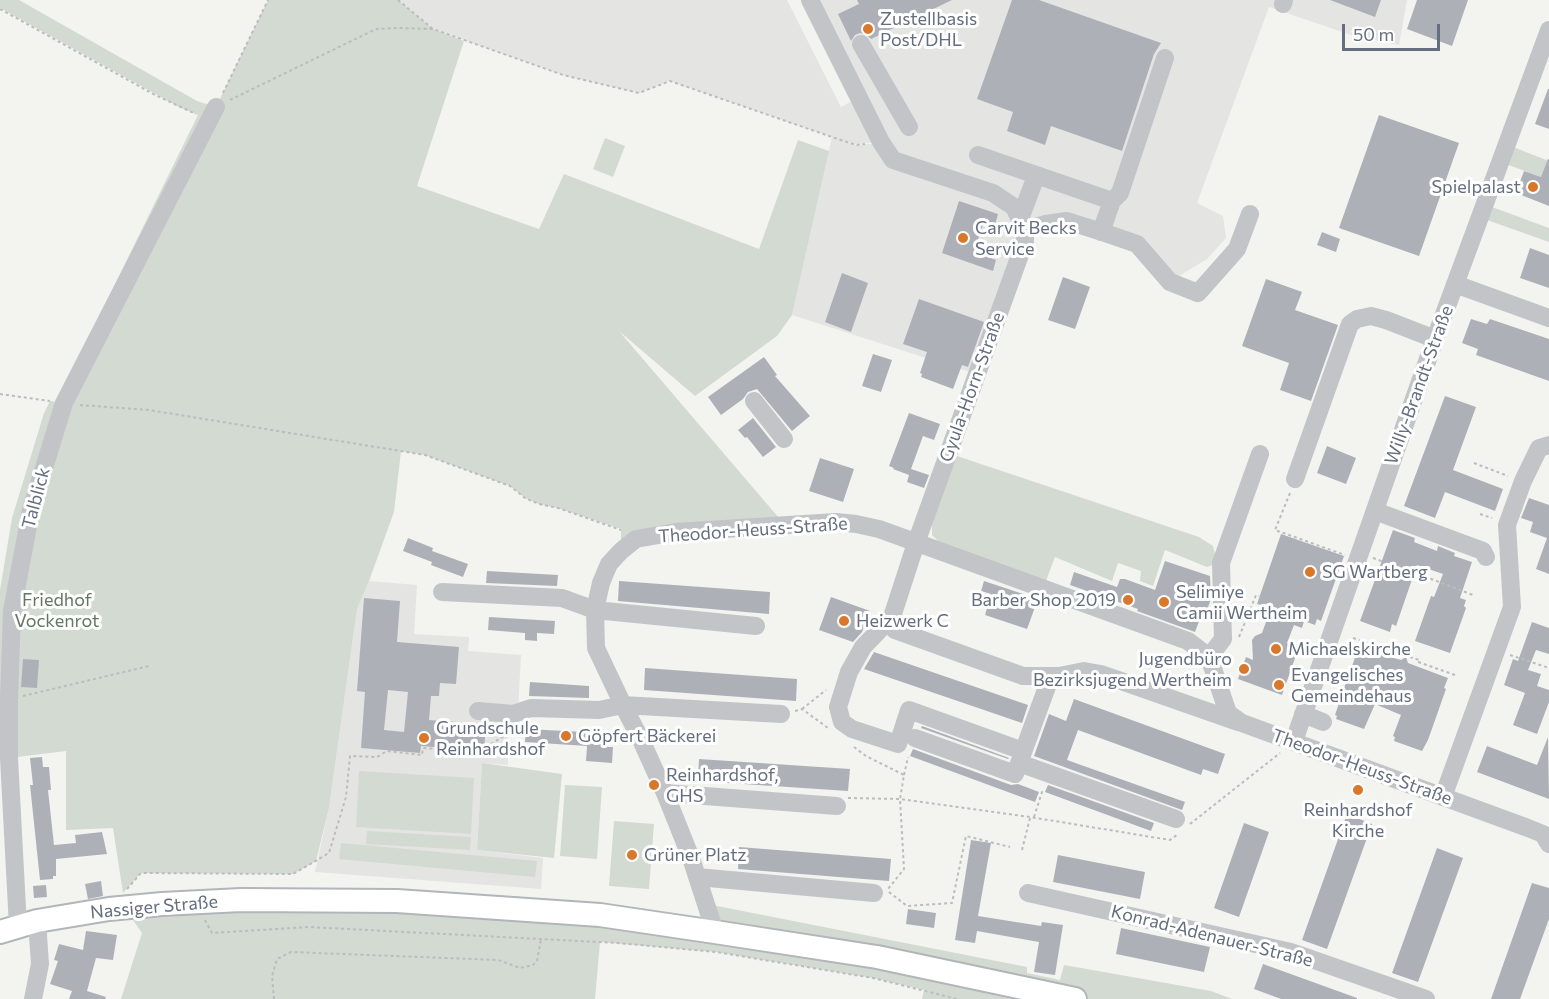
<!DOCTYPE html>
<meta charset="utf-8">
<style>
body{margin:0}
#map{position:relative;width:1549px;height:999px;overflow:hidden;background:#f3f4f0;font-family:Commissioner,sans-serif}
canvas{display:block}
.scale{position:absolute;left:1342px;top:24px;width:98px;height:27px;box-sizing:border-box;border:3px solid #646e7f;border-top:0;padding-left:8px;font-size:18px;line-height:21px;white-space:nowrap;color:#646e7f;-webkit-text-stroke:4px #fff;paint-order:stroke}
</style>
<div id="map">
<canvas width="1549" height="999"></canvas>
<div class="scale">50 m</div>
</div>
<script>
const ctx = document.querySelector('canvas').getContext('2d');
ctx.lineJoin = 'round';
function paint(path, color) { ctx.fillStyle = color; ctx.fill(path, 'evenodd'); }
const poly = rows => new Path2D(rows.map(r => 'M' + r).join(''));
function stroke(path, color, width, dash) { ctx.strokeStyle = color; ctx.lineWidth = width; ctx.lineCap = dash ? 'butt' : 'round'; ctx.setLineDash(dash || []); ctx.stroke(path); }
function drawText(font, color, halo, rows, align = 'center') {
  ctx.font = font + ' Commissioner,sans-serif'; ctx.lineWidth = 6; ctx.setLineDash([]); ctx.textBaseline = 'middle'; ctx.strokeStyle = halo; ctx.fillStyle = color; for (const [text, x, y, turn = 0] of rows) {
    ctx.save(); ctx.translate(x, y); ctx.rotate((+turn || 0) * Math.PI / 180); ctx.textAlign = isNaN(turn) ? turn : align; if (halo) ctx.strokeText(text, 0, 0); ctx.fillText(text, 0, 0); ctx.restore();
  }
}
const built = poly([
 [398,0,787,0,841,107,859,97,810,0,1407,0,1399,45,1351,35,1269,7,1197,203,1223,216,1226,238,1207,259,1171,281,1137,243,1071,220,1045,223,1026,229,1015,206,994,192,893,160,862,105,880,142,856,144,846,142,856,145,880,143,893,160,993,194,1014,208,1020,219,1024,231,1024,241,976,374,792,315,832,137,670,81,639,93,563,75,433,29],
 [369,581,417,585,414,634,469,637,468,651,521,655,518,712,508,714,508,765,482,763,477,850,543,858,541,889,315,872,329,808,357,609]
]);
const green = poly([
 [0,0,19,0,197,101,216,107,268,0,398,0,433,29,464,41,417,186,539,229,564,174,759,249,798,140,829,151,792,315,777,336,695,396,619,331,785,525,676,532,621,551,621,529,558,508,539,504,525,498,510,486,425,455,401,451,394,512,369,581,357,609,329,808,316,861,293,874,141,873,123,893,113,828,66,830,66,751,9,758,0,737,0,590,12,518,44,413,50,401,57,402,198,115,179,107,0,8],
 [605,138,625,146,613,177,593,169],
 [1513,147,1549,161,1549,180,1506,164],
 [1492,207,1549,228,1549,242,1487,220],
 [954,455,1199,537,1213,546,1217,563,1207,567,1165,550,1153,586,1140,581,1141,571,1118,563,1112,581,1055,557,1046,581,941,544,932,535,932,523],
 [482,763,562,774,554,858,477,850],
 [359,771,474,778,471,834,356,827],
 [565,785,602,787,597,859,560,856],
 [614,821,654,824,649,889,609,886],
 [367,831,471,837,470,850,366,844],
 [341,843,537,861,535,877,339,859],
 [241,900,714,931,707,904,1027,967,1027,973,1060,980,1064,965,1211,991,1232,999,922,999,924,990,873,978,716,952,600,942,595,999,121,999,142,933,124,907]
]);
const building = poly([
 [857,0,952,0,871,39,867,35,860,33,855,35,851,41,838,14,859,4],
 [1012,0,1039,0,1161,43,1154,54,1122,151,1051,126,1045,145,1007,131,1013,112,977,99],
 [1330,0,1381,0,1375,17],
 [1417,0,1468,0,1452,46,1407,29],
 [1548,89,1549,89,1549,129,1535,124],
 [1379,115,1459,143,1419,256,1339,228],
 [1548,159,1549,159,1549,206,1516,193,1524,171,1541,177],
 [959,201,998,214,995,225,984,221,974,252,996,260,993,271,942,253],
 [1322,232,1340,239,1336,252,1317,245],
 [1530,248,1549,255,1549,288,1520,278],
 [842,273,868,283,851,332,825,322],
 [1063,277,1090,287,1075,329,1048,320],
 [1266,279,1302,292,1295,310,1338,325,1311,401,1280,390,1289,363,1242,346],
 [919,299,984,322,968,367,962,365,953,389,921,377,922,374,920,373,927,352,903,344],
 [1471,319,1487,324,1490,319,1549,339,1549,381,1476,355,1478,349,1462,343],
 [873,354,892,360,881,392,862,386],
 [764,357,777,375,775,376,810,416,792,431,757,389,748,392,743,399,721,415,708,397],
 [1445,396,1476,407,1453,470,1503,489,1495,511,1445,492,1435,518,1404,506],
 [909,413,940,424,934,440,923,436,911,469,929,475,924,488,907,482,909,475,893,469,894,468,889,466],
 [753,418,776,447,763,457,747,437,745,438,738,430],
 [1327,446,1356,458,1346,484,1317,473],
 [820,458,854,469,843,502,809,491],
 [1529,498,1549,505,1549,574,1536,569,1547,538,1530,532,1533,522,1521,518],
 [1393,530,1415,538,1414,542,1437,551,1438,546,1455,553,1454,556,1472,562,1460,598,1466,600,1464,606,1466,608,1450,653,1415,641,1431,596,1434,597,1443,574,1417,565,1396,626,1392,624,1390,632,1360,621],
 [1281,534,1344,556,1321,621,1317,619,1315,625,1304,621,1302,628,1294,625,1287,643,1299,647,1282,695,1238,679,1246,657,1253,660,1252,640,1255,636,1262,633,1271,608,1257,604],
 [408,538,433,548,432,551,468,564,463,577,431,565,432,562,403,551],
 [1165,561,1210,576,1211,599,1207,610,1204,608,1195,632,1137,611,1138,609,1070,585,1074,572,1117,587,1120,579,1125,579,1155,590],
 [487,571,558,575,557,586,486,583],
 [619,581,770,592,769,614,618,601],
 [984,581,1038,599,1027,629,985,615,991,594,981,591],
 [831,597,870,611,862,632,853,642,819,630],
 [364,598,400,601,397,642,459,647,456,684,440,683,439,696,431,696,429,720,486,724,484,751,421,746,420,753,361,748,365,692,357,691],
 [388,690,408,692,404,732,384,730],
 [489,617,555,621,554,634,537,633,537,641,525,640,525,633,488,630],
 [1532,622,1549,628,1549,654,1536,650,1528,670,1541,674,1537,686,1549,690,1549,702,1537,734,1513,725,1525,693,1504,685,1513,659,1518,661],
 [1361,649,1401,660,1406,657,1408,663,1448,678,1444,688,1446,689,1428,740,1422,751,1394,741,1395,737,1393,736,1401,715,1375,704,1364,729,1336,719,1337,716,1335,715,1342,694,1357,652,1360,653],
 [874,652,1028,705,1022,723,864,669],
 [23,659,39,660,37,688,21,687],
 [645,668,797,679,796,701,644,690],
 [530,682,589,686,589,698,529,696],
 [1074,699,1225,754,1218,774,1203,769,1201,775,1078,730,1067,760,1185,802,1182,810,1034,756,1049,714,1066,721],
 [922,726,1009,758,1008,759,921,728],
 [526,729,604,733,604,737,608,738,608,747,613,747,612,763,586,761,587,746,525,742],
 [1548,737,1549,799,1477,772,1487,746,1537,765],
 [913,749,1011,785,1018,784,1039,792,1035,802,910,756],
 [42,757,43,767,49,767,51,790,48,790,54,845,76,843,75,835,102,832,107,854,56,859,56,876,53,876,53,879,40,880,30,785,33,785,30,758],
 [699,759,850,769,848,791,698,781],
 [1048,785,1154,823,1151,831,1045,792],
 [1347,814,1372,824,1327,949,1302,940],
 [1244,823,1269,832,1239,917,1214,908],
 [971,840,991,843,978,916,1041,926,1042,922,1063,925,1055,975,1034,972,1039,942,977,931,975,943,955,940],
 [739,847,891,859,889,881,738,869],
 [1437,848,1463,858,1418,982,1392,973],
 [1058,855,1145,872,1140,899,1053,882],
 [101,881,103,896,88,899,85,884],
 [1532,883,1549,888,1549,919,1520,999,1491,999],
 [46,885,47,897,34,898,33,886],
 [908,909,936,913,934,928,906,924],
 [1121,928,1210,947,1204,972,1116,954],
 [86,931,117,935,113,960,96,958,87,991,106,997,105,999,69,999,72,991,50,984,58,961,54,960,59,944,83,950],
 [1263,964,1357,998,1357,999,1281,999,1254,989]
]);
const path = poly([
 [398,0,433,29],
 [0,9,155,95,196,114],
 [223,93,268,0],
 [230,100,376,29,399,28,433,29,563,75,639,93,670,81,832,137,856,145,865,144],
 [0,394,50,401],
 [80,405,149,410,425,455,510,486,525,498,539,504,558,508,621,530],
 [1474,463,1508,476],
 [1290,493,1275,530,1345,555],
 [1480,514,1492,518],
 [1373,558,1384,562],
 [1408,570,1473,595],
 [1250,610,1268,617],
 [1239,637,1256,595,1259,596],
 [1353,638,1419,660,1418,662,1455,675],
 [1510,655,1549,668],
 [1339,677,1346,679],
 [23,696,149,666],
 [802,709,826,690],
 [795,711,802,709,828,728],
 [854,747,866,756,904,775,900,799,904,869,888,889],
 [904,775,908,757],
 [848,798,900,799,1030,817,1170,840,1177,835],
 [1034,817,1043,789],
 [1190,824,1280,753],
 [1022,850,1030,818],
 [127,889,141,873,293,874,329,853,346,797,350,756,377,757,387,751,422,755,423,748,486,752,491,744,504,736,505,727],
 [889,892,907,906,952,903,966,836,1010,847],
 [205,920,212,933,309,927,618,943,716,952,873,978,957,999],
 [274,999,272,976,277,959,291,952,498,960,520,968,533,965,537,961,541,939]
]);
const minor = poly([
 [810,0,881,142,893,160,993,193,1014,207,1025,230,1025,241,916,543,892,617,863,647,849,672,838,707,842,722,852,729,898,744,909,710,1023,751],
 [1283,4,1284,0],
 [861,44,909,127],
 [978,155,1112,201],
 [1020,219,1036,176],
 [1025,230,1046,224,1067,221,1105,233,1137,244,1170,282,1198,293,1237,249,1250,214],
 [1101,232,1112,201,1120,193,1165,58],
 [1455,284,1549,318],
 [754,401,784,439],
 [1295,479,1350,324,1357,319,1371,316,1386,320,1435,339],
 [1375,511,1483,551,1486,557],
 [442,592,562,598,595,610,756,626],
 [892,617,895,630,1023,676,1059,676,1084,671,1101,674,1238,722],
 [1209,657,1223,639,1221,563,1260,454],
 [478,711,513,714,531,708,599,710,623,705,781,714],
 [1303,714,1323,722],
 [915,738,1015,774,1051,676],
 [1294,741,1436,336,1549,30],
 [1019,763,1176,819],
 [665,793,837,806],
 [1443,797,1512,607,1507,525,1523,481,1539,448,1549,445],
 [697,877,874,893],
 [1028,893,1291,952,1426,999],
 [18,927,9,758,9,699,12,611,31,510,64,403,216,107],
 [715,932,691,858,665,793,642,742,623,705,596,648,595,610,601,583,609,564,621,551,636,539,676,532,836,522,856,524,879,529,1188,641,1209,657,1228,713,1242,723,1528,828,1543,834,1549,844],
 [33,999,40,964,37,921]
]);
const major = poly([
 [0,932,37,921,109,909,162,904,241,900,397,901,600,915,715,932,877,957,1075,999]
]);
const markers = [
 [868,29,6,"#d9772b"],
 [1533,187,6,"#d9772b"],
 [963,238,6,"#d9772b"],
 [1310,572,6,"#d9772b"],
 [1128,600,6,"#d9772b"],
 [1164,602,6,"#d9772b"],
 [844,621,6,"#d9772b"],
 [1276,649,6,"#d9772b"],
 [1244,669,6,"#d9772b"],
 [1279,685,6,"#d9772b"],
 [566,736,6,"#d9772b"],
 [424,738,6,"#d9772b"],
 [654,785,6,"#d9772b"],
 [1358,790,6,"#d9772b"],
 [632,855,6,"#d9772b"]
];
const poiNames = [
 ["Zustellbasis",880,19],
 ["Post/DHL",880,40],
 ["Spielpalast",1521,187,"right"],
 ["Carvit Becks",975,228],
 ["Service",975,249],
 ["SG Wartberg",1322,572],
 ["Selimiye",1176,592],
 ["Camii Wertheim",1176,613],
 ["Barber Shop 2019",1116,600,"right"],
 ["Heizwerk C",856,621],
 ["Michaelskirche",1288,649],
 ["Jugendbüro",1232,659,"right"],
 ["Bezirksjugend Wertheim",1232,680,"right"],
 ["Evangelisches",1291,675],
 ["Gemeindehaus",1291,696],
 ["Grundschule",436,728],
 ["Reinhardshof",436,749],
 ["Göpfert Bäckerei",578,736],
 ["Reinhardshof,",666,775],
 ["GHS",666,796],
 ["Reinhardshof",1358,810,"center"],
 ["Kirche",1358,831,"center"],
 ["Grüner Platz",644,855]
];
const streetNames = [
 ["Willy-Brandt-Straße",1419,385,-70],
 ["Gyula-Horn-Straße",972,387,-70],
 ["Talblick",36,498,-75],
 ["Theodor-Heuss-Straße",753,530,-4],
 ["Theodor-Heuss-Straße",1362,767,20],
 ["Nassiger Straße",154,907,-5],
 ["Konrad-Adenauer-Straße",1212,936,14]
];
const parkNames = [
 ["Friedhof",57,600],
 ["Vockenrot",57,621]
];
paint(built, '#e4e4e3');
paint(green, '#d3dad1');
paint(building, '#adb1b7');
stroke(major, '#b2b5b9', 26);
stroke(path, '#bbbcbf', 2, [3, 3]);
stroke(minor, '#c2c4c8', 18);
stroke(major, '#fff', 22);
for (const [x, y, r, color] of markers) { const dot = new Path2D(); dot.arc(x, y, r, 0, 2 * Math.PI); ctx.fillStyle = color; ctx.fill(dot); stroke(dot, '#fff', 2); }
drawText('18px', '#646e7f', '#fff', poiNames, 'left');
drawText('18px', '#646e7f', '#fff', streetNames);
drawText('18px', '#637763', '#fff', parkNames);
</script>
